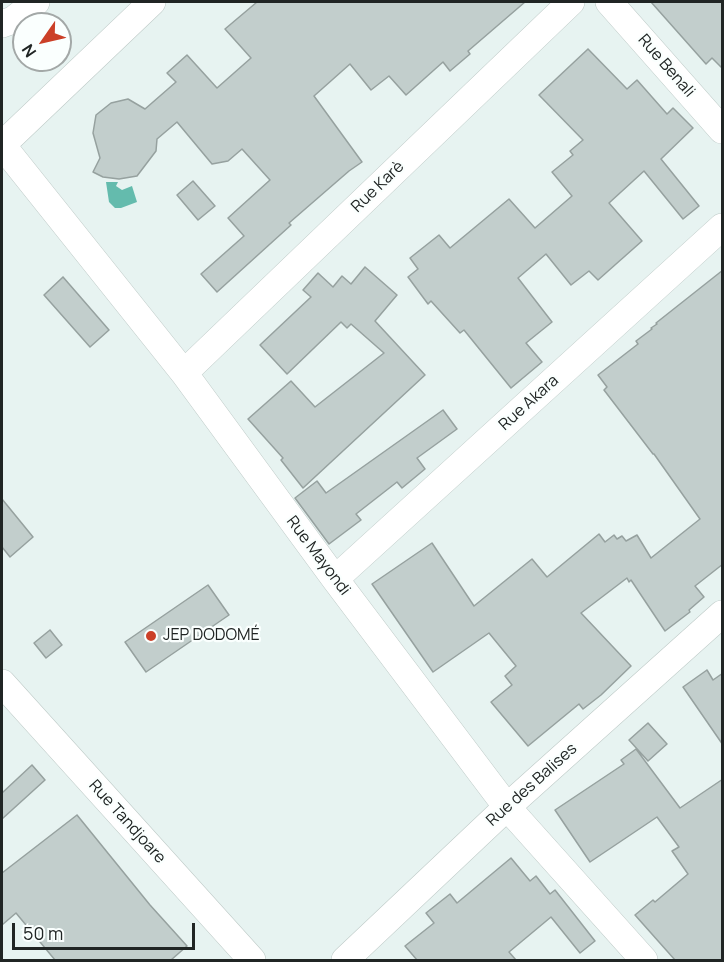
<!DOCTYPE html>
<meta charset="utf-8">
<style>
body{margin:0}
#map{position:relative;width:724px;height:962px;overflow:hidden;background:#e7f3f1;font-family:Manrope,sans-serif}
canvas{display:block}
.frame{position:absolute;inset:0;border:3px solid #202524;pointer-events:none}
.north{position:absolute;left:12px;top:12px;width:60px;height:60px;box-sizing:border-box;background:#fafffe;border:2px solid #a3a8a7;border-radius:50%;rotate:236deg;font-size:16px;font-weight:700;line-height:24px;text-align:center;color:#202524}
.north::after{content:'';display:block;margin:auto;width:21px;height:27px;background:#cb4028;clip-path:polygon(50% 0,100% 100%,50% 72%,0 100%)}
.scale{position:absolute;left:12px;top:923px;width:183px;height:27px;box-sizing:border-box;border:3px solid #202524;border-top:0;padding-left:8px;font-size:18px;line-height:21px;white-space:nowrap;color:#202524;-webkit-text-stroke:4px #fafffe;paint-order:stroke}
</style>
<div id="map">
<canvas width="724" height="962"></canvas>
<div class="frame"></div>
<div class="north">N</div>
<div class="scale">50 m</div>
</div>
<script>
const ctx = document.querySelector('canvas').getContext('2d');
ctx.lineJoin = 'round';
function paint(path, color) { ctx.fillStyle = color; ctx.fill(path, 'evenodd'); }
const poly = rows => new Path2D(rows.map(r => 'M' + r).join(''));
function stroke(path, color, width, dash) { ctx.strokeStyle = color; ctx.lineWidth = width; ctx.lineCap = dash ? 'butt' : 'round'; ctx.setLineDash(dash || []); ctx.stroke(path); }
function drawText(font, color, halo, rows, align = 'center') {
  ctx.font = font + ' Manrope,sans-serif'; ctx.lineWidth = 4.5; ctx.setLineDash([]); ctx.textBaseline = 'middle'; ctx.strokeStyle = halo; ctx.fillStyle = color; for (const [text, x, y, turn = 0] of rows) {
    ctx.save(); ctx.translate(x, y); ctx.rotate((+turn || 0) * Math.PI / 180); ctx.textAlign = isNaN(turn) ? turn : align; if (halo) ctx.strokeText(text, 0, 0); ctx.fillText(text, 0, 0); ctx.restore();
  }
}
const water = poly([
 [106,182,118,182,116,186,122,190,132,186,137,202,121,208,115,208,109,202]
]);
const building = poly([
 [257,2,525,2,468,51,470,54,450,71,443,62,406,95,389,76,371,90,350,64,314,96,362,162,349,171,289,223,291,225,217,292,201,274,244,236,228,218,270,180,242,149,228,161,212,164,177,122,157,139,156,151,137,176,119,179,103,177,93,172,100,158,93,133,96,115,111,103,128,99,145,109,176,82,167,73,187,55,217,88,251,58,225,29,257,2],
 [651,2,723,2,723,69,712,58,706,64,651,2],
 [588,49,627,89,637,80,667,114,673,108,693,128,661,159,699,206,683,219,644,171,609,203,642,241,598,280,589,271,571,285,546,254,518,278,552,322,526,343,542,362,511,388,464,330,460,333,431,301,428,304,408,277,418,269,410,258,439,235,450,248,509,199,535,228,572,196,552,172,573,155,570,151,583,140,539,95,588,49],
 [193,181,215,206,198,220,177,195,193,181],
 [365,267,397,295,375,321,425,375,303,488,281,460,283,458,248,419,291,381,315,407,384,353,351,324,347,328,341,322,287,374,260,345,311,297,303,290,318,273,333,287,342,276,351,284,365,267],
 [723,270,723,564,695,586,704,597,689,610,690,612,665,631,631,580,629,582,627,578,581,613,631,666,601,695,583,709,579,704,528,746,491,702,512,685,505,676,516,666,489,633,433,672,372,584,432,543,474,606,532,559,547,577,599,534,605,542,614,535,617,539,622,536,626,541,637,535,651,558,700,519,654,454,653,454,604,390,607,387,598,375,638,344,636,341,652,329,651,328,657,324,656,323,723,270],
 [63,277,109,330,90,347,44,295,63,277],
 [443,410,457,429,417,458,425,469,402,488,397,482,356,514,361,520,329,544,295,498,317,481,326,493,443,410],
 [2,499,33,537,10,557,2,547,2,499],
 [208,585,229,615,146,672,125,642,208,585],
 [50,630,62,645,46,658,34,643,50,630],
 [707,670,713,680,723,673,723,745,683,687,707,670],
 [648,723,667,744,648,761,629,740,648,723],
 [636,749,680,808,723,779,723,960,675,960,635,915,653,900,655,902,688,874,672,851,679,847,657,817,590,862,555,810,624,764,621,760,636,749],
 [32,765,45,780,2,819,2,793,32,765],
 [77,815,150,905,187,946,171,960,55,960,16,913,2,925,2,873,77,815],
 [511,858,530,881,536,876,550,894,555,890,595,941,580,953,551,917,509,952,516,960,417,960,405,946,434,923,426,913,450,894,457,903,511,858]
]);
const minor = poly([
 [609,2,722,130],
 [2,24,13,20,36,2],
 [2,145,184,373,335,579,507,807,644,960],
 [2,145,152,2],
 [184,373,571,2],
 [335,579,722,227],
 [2,683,252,960],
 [345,960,507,807,722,614]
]);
const markers = [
 [151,636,6,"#cb4028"]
];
const streetNames = [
 ["Rue Benali",666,66,49],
 ["Rue Karè",378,187,-44],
 ["Rue Akara",529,403,-42],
 ["Rue Mayondi",318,556,53],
 ["Rue des Balises",532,785,-42],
 ["Rue Tandjoare",127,822,48]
];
const poiNames = [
 ["JEP DODOMÉ",163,636]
];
paint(water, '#64bbad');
paint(building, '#c2cecc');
stroke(building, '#96a19f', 1.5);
stroke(minor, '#becac7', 28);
stroke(minor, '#fff', 27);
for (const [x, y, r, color] of markers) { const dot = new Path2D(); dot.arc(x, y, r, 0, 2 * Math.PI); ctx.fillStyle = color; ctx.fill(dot); stroke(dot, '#fafffe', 2); }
drawText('16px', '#202524', '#fafffe', streetNames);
drawText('16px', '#202524', '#fafffe', poiNames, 'left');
</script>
